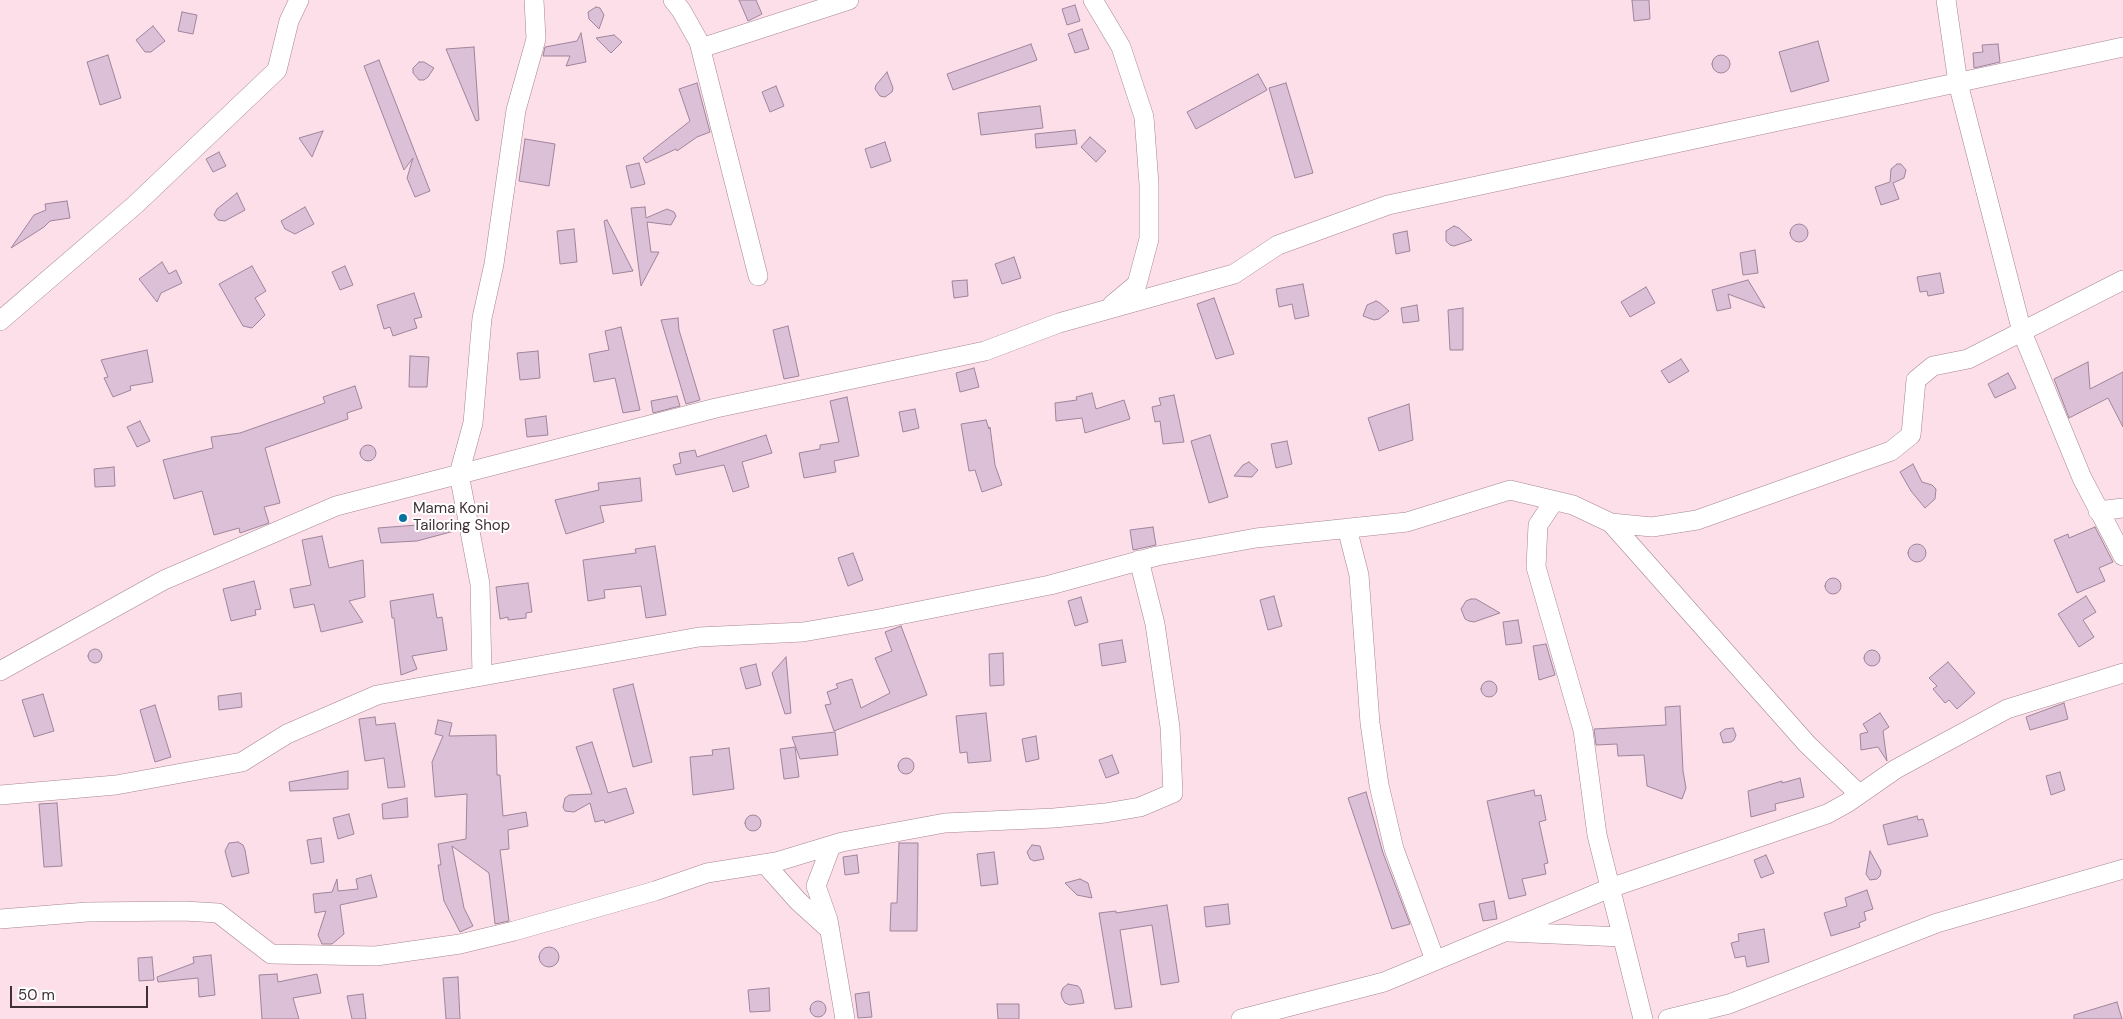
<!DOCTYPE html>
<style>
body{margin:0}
#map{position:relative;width:2123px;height:1019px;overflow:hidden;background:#fcdfe8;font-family:"DM Sans",sans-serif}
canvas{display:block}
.scale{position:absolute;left:10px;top:986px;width:138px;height:22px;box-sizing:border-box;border:2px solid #3f3136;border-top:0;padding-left:6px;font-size:15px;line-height:18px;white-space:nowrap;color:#3f3136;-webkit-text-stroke:4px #fff;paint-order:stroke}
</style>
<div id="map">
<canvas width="2123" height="1019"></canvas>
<div class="scale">50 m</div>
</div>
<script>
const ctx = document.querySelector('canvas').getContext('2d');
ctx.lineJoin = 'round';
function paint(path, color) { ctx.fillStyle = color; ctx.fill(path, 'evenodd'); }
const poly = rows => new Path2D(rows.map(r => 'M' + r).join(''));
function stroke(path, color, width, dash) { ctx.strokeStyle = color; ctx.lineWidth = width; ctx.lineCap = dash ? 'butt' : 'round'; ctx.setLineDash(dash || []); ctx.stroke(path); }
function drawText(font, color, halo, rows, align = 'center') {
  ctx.font = font + ' "DM Sans",sans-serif'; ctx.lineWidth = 4; ctx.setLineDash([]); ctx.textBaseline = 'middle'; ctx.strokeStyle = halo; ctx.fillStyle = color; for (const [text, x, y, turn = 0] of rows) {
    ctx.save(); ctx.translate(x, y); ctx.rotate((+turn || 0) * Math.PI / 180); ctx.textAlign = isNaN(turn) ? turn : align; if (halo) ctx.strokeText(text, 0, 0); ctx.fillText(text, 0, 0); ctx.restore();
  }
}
const building = poly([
 [739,0,756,0,762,14,748,21,739,0],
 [1632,0,1649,0,1650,19,1634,21,1632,0],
 [1075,5,1080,21,1067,25,1062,9,1075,5],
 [596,7,600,8,604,15,599,29,589,19,588,12,596,7],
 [182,12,197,15,193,34,178,31,182,12],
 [153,26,165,41,151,52,145,52,136,40,153,26],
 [1082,29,1089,49,1075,53,1068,34,1082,29],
 [581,33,586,62,566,66,570,56,543,56,545,47,577,41,581,33],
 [614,35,622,42,611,53,596,38,614,35],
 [1818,41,1829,81,1791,92,1779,52,1818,41],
 [1031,44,1037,60,953,90,947,74,1031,44],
 [1998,44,2000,62,1974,68,1973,53,1983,52,1982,45,1998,44],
 [474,47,479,120,476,121,446,49,474,47],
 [108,55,121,98,100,105,87,62,108,55],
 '1712 64a9 9 0 1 1 18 0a9 9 0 1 1-18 0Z',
 [379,60,430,191,415,197,407,178,413,158,404,170,364,66,379,60],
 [419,62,424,62,434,68,428,77,424,80,419,80,413,73,413,68,419,62],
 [887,72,893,88,892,92,885,97,880,96,875,89,876,85,887,72],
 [1258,74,1267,90,1196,129,1187,112,1258,74],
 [697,83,710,132,697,137,677,151,676,149,646,163,643,158,690,121,679,89,697,83],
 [1286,83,1313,173,1295,178,1269,88,1286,83],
 [776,86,784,106,770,112,762,92,776,86],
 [1040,106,1043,128,981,135,978,113,1040,106],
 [1075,130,1077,144,1036,148,1035,134,1075,130],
 [323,131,312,157,299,138,323,131],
 [1090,137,1106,151,1096,162,1081,147,1090,137],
 [525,139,555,144,549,186,519,181,525,139],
 [885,142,891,161,871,168,865,149,885,142],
 [219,152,226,166,213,172,206,159,219,152],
 [639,163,645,184,631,188,626,166,639,163],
 [1897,164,1901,164,1906,170,1904,178,1893,183,1899,199,1881,205,1875,187,1890,182,1891,169,1897,164],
 [237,193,245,210,225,221,218,220,214,215,217,209,237,193],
 [67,201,70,218,50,221,44,227,11,248,34,215,46,210,45,204,67,201],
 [305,207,314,224,295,234,285,229,281,221,305,207],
 [645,207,646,218,667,209,674,212,676,216,671,225,647,222,651,252,659,252,641,286,631,208,645,207],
 [607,220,633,271,613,274,604,221,607,220],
 '1790 233a9 9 0 1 1 18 0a9 9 0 1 1-18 0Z',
 [1454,226,1459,228,1472,240,1454,246,1450,245,1446,241,1446,231,1454,226],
 [574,229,577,262,560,264,557,231,574,229],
 [1407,231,1410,251,1396,254,1393,234,1407,231],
 [1755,250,1758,273,1743,275,1740,253,1755,250],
 [1014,257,1021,278,1002,284,995,264,1014,257],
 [162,262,169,274,176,270,182,283,161,293,157,302,139,279,162,262],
 [252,266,266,291,255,298,265,315,252,328,243,326,219,284,252,266],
 [345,266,353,285,340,290,332,272,345,266],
 [1940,273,1944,293,1928,296,1927,291,1920,292,1917,277,1940,273],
 [967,280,968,296,954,298,952,281,967,280],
 [1748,280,1765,308,1728,294,1731,308,1717,311,1712,290,1748,280],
 [1303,284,1309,316,1295,319,1292,304,1279,307,1276,289,1303,284],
 [1646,287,1655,303,1630,317,1621,302,1646,287],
 [414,293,422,317,414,319,417,328,393,336,390,327,384,329,377,305,414,293],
 [1214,298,1234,354,1216,359,1197,304,1214,298],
 [1376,301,1380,303,1389,311,1379,319,1374,320,1363,316,1367,305,1376,301],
 [1417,305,1419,321,1403,323,1401,308,1417,305],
 [1463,308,1463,350,1450,350,1448,310,1463,308],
 [678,318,679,330,700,400,686,404,661,320,678,318],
 [788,326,799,376,784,379,773,330,788,326],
 [621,327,640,410,623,413,615,378,594,382,589,354,609,350,605,331,621,327],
 [147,350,153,382,130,386,131,390,113,397,104,378,108,377,101,360,147,350],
 [538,351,540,378,520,380,517,353,538,351],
 [410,356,429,357,427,387,409,387,410,356],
 [1681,359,1689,371,1669,383,1661,371,1681,359],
 [2088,362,2090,389,2123,372,2123,427,2108,398,2069,418,2054,379,2088,362],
 [974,368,979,387,960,392,956,373,974,368],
 [2008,373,2016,388,1995,398,1988,384,2008,373],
 [355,386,362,408,347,413,348,419,265,448,280,503,264,507,269,523,240,533,239,528,214,535,202,491,174,499,163,460,213,448,211,437,240,433,325,403,323,397,355,386],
 [1092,393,1096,409,1124,400,1130,419,1085,433,1082,418,1056,421,1055,403,1077,400,1076,397,1092,393],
 [1174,395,1184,442,1163,444,1160,421,1155,422,1152,407,1161,405,1159,398,1174,395],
 [677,396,680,406,653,413,651,401,677,396],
 [847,397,859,456,834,461,836,472,804,478,799,453,820,449,820,445,839,442,830,401,847,397],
 [1409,404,1413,440,1379,451,1368,418,1409,404],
 [915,409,919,428,903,432,899,412,915,409],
 [546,416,548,435,527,437,525,419,546,416],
 [986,420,989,429,990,427,995,465,1002,485,982,492,975,470,969,471,961,424,986,420],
 [140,421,150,441,137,447,127,427,140,421],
 [766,435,772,453,742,462,749,487,733,492,724,465,676,475,673,465,681,463,679,453,695,450,697,457,766,435],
 [1210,435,1228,497,1209,503,1191,441,1210,435],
 [1287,441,1292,464,1276,468,1271,444,1287,441],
 '360 453a8 8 0 1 1 16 0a8 8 0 1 1-16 0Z',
 [1249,462,1258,470,1252,477,1234,476,1243,465,1249,462],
 [1913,464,1922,482,1932,485,1936,489,1935,499,1925,508,1911,491,1900,472,1913,464],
 [114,467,115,486,95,487,94,469,114,467],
 [640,478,642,501,600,506,604,522,566,534,555,500,599,490,598,483,640,478],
 [457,522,458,530,417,541,381,543,378,528,457,522],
 [1153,527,1156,545,1133,550,1130,530,1153,527],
 [2095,527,2113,562,2099,568,2105,581,2077,593,2054,540,2068,534,2069,538,2095,527],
 [322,536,329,568,363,560,365,597,349,601,363,622,321,632,314,604,294,608,290,589,311,585,302,540,322,536],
 '1908 553a9 9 0 1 1 18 0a9 9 0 1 1-18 0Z',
 [655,546,666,615,646,618,641,586,604,590,605,598,588,601,583,560,636,553,635,549,655,546],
 [853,553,863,580,848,586,838,558,853,553],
 '1825 586a8 8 0 1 1 16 0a8 8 0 1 1-16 0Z',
 [254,581,261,609,255,610,256,615,231,621,223,589,254,581],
 [528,583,532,612,526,613,526,618,508,620,508,617,500,619,496,587,528,583],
 [433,594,437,618,442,617,447,650,412,656,417,669,401,675,394,618,392,618,390,601,433,594],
 [1274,596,1282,626,1268,630,1260,600,1274,596],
 [2086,596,2096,612,2083,620,2094,637,2079,647,2058,614,2086,596],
 [1081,597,1088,622,1075,626,1068,601,1081,597],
 [1471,599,1476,599,1500,613,1474,622,1469,621,1465,619,1461,609,1466,601,1471,599],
 [1518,620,1522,643,1506,645,1503,622,1518,620],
 [901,626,927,695,834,731,825,705,831,704,827,692,838,688,836,684,852,679,861,708,890,693,875,658,892,651,885,632,901,626],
 [1122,640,1126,662,1102,666,1099,644,1122,640],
 [1546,644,1555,675,1539,680,1533,646,1546,644],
 '88 656a7 7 0 1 1 14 0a7 7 0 1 1-14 0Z',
 '1864 658a8 8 0 1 1 16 0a8 8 0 1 1-16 0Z',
 [1003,653,1004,685,990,686,989,654,1003,653],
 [786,657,791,713,785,714,772,673,786,657],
 [1948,662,1975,693,1957,709,1949,700,1945,703,1933,689,1937,686,1929,678,1948,662],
 [756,664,761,685,746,689,740,668,756,664],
 '1481 689a8 8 0 1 1 16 0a8 8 0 1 1-16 0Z',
 [633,684,652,762,633,767,613,689,633,684],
 [241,693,242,707,219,710,218,696,241,693],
 [43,694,54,731,34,737,22,700,43,694],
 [2064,703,2068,719,2030,730,2026,717,2064,703],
 [155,705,171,757,155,762,140,710,155,705],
 [1680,706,1683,771,1686,788,1682,799,1647,786,1644,755,1618,756,1617,744,1596,745,1594,729,1666,725,1665,707,1680,706],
 [986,713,991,761,968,763,967,752,960,753,956,716,986,713],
 [1880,713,1889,727,1883,731,1887,761,1878,747,1861,750,1860,734,1868,732,1863,724,1880,713],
 [375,717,376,725,395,723,405,787,388,788,384,758,365,761,359,719,375,717],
 [438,720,452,723,449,736,496,735,497,775,500,775,503,816,526,812,528,826,508,830,509,849,500,850,509,921,495,924,489,873,452,846,464,908,473,926,460,932,444,901,438,865,441,865,438,844,466,839,467,794,435,797,432,762,443,736,435,734,438,720],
 [1733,728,1736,735,1734,740,1731,742,1723,743,1720,733,1725,729,1733,728],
 [835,732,838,755,800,759,792,737,835,732],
 [1036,736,1039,759,1026,762,1022,739,1036,736],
 [592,742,608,793,626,788,634,813,605,823,604,820,595,822,590,803,574,812,565,811,563,807,565,798,569,795,592,794,576,747,592,742],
 [795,747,799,777,784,779,780,749,795,747],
 [729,748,734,789,693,795,690,757,713,755,712,750,729,748],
 [1112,755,1119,773,1106,778,1099,760,1112,755],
 '898 766a8 8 0 1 1 16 0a8 8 0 1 1-16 0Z',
 [348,771,348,789,290,791,289,782,348,771],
 [2060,772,2065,790,2051,795,2046,776,2060,772],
 [1800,778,1804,797,1775,804,1776,810,1751,817,1748,791,1782,781,1782,783,1800,778],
 [1534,790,1535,796,1541,795,1546,820,1539,822,1548,863,1544,864,1546,874,1522,879,1526,895,1509,899,1487,801,1534,790],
 [1366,792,1383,853,1410,924,1392,929,1348,798,1366,792],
 [407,798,408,817,383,819,382,804,407,798],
 [57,803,62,866,44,867,39,804,57,803],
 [349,814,354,834,338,839,333,818,349,814],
 '745 823a8 8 0 1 1 16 0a8 8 0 1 1-16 0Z',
 [1917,816,1918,820,1923,819,1928,836,1888,845,1883,825,1917,816],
 [321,838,324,862,311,864,307,840,321,838],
 [238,842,243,845,245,850,249,873,232,877,225,851,229,843,238,842],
 [899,843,918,843,917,931,890,931,891,903,897,903,899,843],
 [1032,845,1040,846,1044,859,1034,861,1030,859,1027,852,1032,845],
 [1870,851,1881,871,1880,876,1877,879,1870,880,1866,874,1870,851],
 [994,852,998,884,981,886,977,854,994,852],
 [857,855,859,873,845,875,843,857,857,855],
 [1766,855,1774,873,1761,878,1754,860,1766,855],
 [371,875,377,897,340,905,344,934,332,944,322,944,318,935,326,911,315,913,313,894,332,892,337,879,338,891,358,889,356,879,371,875],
 [1080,879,1088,883,1092,898,1077,895,1065,883,1080,879],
 [1867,890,1873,909,1864,912,1866,920,1859,923,1860,927,1831,936,1824,913,1847,906,1845,898,1867,890],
 [1494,901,1497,919,1483,921,1479,904,1494,901],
 [1228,904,1230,924,1206,927,1204,907,1228,904],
 [1167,905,1179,982,1161,985,1152,925,1120,930,1132,1007,1115,1009,1099,913,1116,911,1116,913,1167,905],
 [1764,929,1769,962,1747,967,1745,956,1735,958,1731,943,1739,941,1738,934,1764,929],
 '539 957a10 10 0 1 1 20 0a10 10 0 1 1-20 0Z',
 [211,955,215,995,199,997,198,978,158,982,157,977,194,963,193,957,211,955],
 [152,957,154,980,139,981,138,958,152,957],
 [277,974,278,982,317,974,321,993,293,998,299,1019,262,1019,259,975,277,974],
 [458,977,460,1019,446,1019,443,978,458,977],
 [1068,984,1078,986,1081,990,1084,1003,1070,1005,1065,1003,1062,998,1061,993,1063,988,1068,984],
 [769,988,770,1011,750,1012,748,990,769,988],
 [869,992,872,1017,858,1018,855,994,869,992],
 [363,994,366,1019,352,1019,347,996,363,994],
 '810 1009a8 8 0 1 1 16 0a8 8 0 1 1-16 0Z',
 [2117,1002,2122,1019,2074,1019,2074,1015,2117,1002],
 [997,1004,1019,1004,1019,1019,998,1019,997,1004]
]);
const street = poly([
 [673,0,681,10,699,42,758,276],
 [1093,0,1121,47,1144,117,1149,184,1149,239,1137,284,1112,305],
 [1946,0,1958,83,2022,332,2082,478,2123,556],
 [701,48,849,0],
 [0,321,135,205,277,70,289,21,299,0],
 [1554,501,1538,525,1536,567,1583,730,1597,835,1643,1019],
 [2098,511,2123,508],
 [1611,523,1807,744,1859,794],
 [1347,528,1359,575,1370,723,1379,785,1394,849,1435,960],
 [0,671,164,580,336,506,716,408,985,351,1059,323,1234,274,1278,245,1388,205,2123,47],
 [482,676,480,584,459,474,473,423,482,318,494,264,516,110,536,39,534,0],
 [0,795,116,785,242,762,287,734,377,695,699,637,803,632,879,619,1050,585,1157,556,1256,538,1407,522,1510,490,1573,505,1611,523,1652,527,1697,520,1891,451,1911,435,1916,380,1933,366,1968,359,2123,280],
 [831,846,816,886,828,920,845,1019],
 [765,864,798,901,830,930],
 [0,919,87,912,184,911,218,913,271,954,376,956,460,944,514,931,655,891,707,873,776,862,842,842,945,823,1054,818,1105,813,1140,807,1173,793,1170,727,1155,624,1139,560],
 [1509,932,1622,937],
 [1241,1019,1384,982,1610,888,1827,814,1847,803,1896,769,2007,709,2123,673],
 [1668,1019,1729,1004,1937,923,2123,869]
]);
const markers = [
 [403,518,5,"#0b729f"]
];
const poiNames = [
 ["Mama Koni",413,509],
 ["Tailoring Shop",413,526]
];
paint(building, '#dbc0d7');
stroke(building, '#9f859b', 1);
stroke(street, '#a78691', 20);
stroke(street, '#fff', 19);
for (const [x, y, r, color] of markers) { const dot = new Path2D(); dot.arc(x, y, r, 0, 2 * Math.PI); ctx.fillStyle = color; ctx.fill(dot); stroke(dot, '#fff', 2); }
drawText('15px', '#3f3136', '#fff', poiNames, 'left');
</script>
